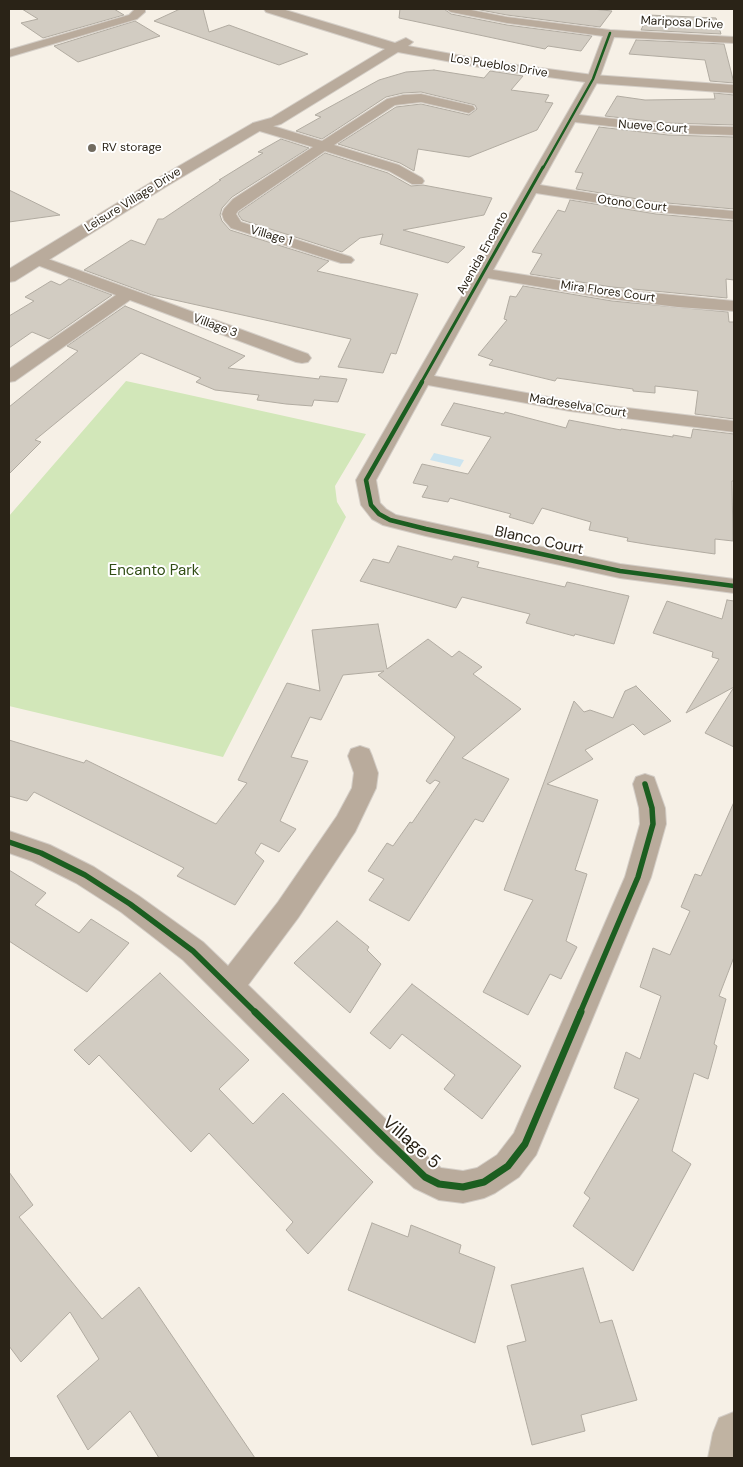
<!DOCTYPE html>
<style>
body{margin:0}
#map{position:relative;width:743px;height:1467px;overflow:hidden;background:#f6f0e6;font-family:"DM Sans",sans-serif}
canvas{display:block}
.frame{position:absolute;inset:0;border:10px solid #2a2317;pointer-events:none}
</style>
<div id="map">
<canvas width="743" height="1467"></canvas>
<div class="frame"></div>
</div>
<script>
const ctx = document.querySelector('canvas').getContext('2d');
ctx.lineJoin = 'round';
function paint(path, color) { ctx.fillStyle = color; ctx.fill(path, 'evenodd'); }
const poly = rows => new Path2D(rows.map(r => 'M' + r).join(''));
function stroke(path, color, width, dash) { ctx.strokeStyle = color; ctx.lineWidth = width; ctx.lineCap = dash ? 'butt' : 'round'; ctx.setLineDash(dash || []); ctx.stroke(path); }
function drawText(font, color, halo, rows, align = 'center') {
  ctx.font = font + ' "DM Sans",sans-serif'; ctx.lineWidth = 4; ctx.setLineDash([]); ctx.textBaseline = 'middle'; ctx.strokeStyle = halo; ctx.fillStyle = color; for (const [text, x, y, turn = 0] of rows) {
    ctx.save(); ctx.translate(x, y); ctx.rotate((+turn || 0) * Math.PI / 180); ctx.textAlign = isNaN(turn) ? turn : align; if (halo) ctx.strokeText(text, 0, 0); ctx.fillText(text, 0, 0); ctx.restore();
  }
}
const green = poly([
 [126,381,366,434,335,486,337,502,346,517,223,757,9,706,9,516]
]);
const water = poly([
 [434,453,464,460,460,467,430,460]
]);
const building = poly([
 [22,9,114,9,124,15,43,38,21,23,38,19,22,9],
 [180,9,203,9,209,32,229,25,308,54,279,65,154,21,180,9],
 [400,9,444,9,451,14,507,25,592,36,581,51,548,46,545,49,399,18,400,9],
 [475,9,592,9,612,11,600,27,507,15,475,9],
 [648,15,716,18,721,34,641,30,648,15],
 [135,21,160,36,78,62,54,46,135,21],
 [636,40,724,44,734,83,710,81,705,60,629,54,636,40],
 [434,70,484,78,490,71,523,76,511,90,549,95,545,102,553,103,537,130,469,157,418,149,414,171,400,163,338,144,396,107,421,104,469,115,477,109,475,105,421,92,403,93,386,97,322,139,296,131,321,117,315,115,379,80,406,72,434,70],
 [714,93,734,95,734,125,668,123,605,116,617,96,645,100,715,99,714,93],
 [599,127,668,135,734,137,734,209,656,202,576,189,583,173,575,172,599,127],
 [281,139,309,148,232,197,222,208,220,215,222,221,230,230,329,261,317,271,418,294,396,354,391,353,383,373,338,367,351,339,152,295,84,270,131,240,145,245,158,219,163,219,221,180,219,180,263,153,258,152,281,139],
 [325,153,388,173,411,186,423,185,492,198,484,215,403,230,465,247,448,263,380,244,383,234,360,238,342,252,242,220,238,214,239,212,325,153],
 [9,190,60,215,9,222,9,190],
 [570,200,656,214,734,221,734,280,726,279,727,298,612,287,530,274,542,254,532,252,558,210,565,212,570,200],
 [69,279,112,295,49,339,32,332,9,348,9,316,34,301,25,297,51,281,60,285,69,279],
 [523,286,612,301,728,312,729,322,734,322,734,419,695,414,698,391,655,386,655,393,633,391,633,389,557,378,555,381,489,365,493,360,478,355,507,320,504,319,510,296,516,297,523,286],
 [125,306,245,356,228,368,319,379,320,376,347,379,338,402,314,400,312,406,286,404,257,400,259,395,215,390,196,382,201,378,141,353,35,440,41,442,9,474,9,407,78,351,67,346,125,306],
 [454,403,504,414,505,412,566,428,569,420,621,430,621,429,673,437,673,435,691,438,693,429,734,434,734,481,732,481,733,541,715,539,715,554,651,545,627,541,628,538,589,530,591,522,542,508,533,524,509,517,511,514,450,498,448,502,422,497,428,486,413,483,422,464,468,474,491,437,441,425,454,403],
 [398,546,452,560,454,556,479,562,477,567,565,587,567,582,629,596,614,644,575,634,574,636,526,623,530,614,462,597,456,608,360,581,373,559,389,563,398,546],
 [727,600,734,601,734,687,686,713,719,659,712,657,713,652,653,633,667,601,722,619,727,600],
 [378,624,387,669,428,639,452,657,459,651,482,667,473,674,521,709,462,758,509,779,483,822,475,819,409,921,369,900,384,879,368,871,387,843,393,846,410,822,412,823,440,782,435,780,430,784,426,781,455,737,378,675,384,671,343,675,321,720,310,717,291,757,308,761,280,821,296,829,279,852,261,843,255,853,264,861,235,905,177,876,184,868,34,792,27,801,9,796,9,740,84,763,86,760,216,824,247,783,238,780,287,683,320,691,312,630,378,624],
 [636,686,671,721,644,735,633,724,585,750,593,759,547,784,598,800,575,870,587,874,566,941,577,947,561,979,550,974,528,1015,483,992,533,900,504,890,574,701,584,712,590,710,613,718,625,691,636,686],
 [734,687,734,747,705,733,734,687],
 [734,802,734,957,719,996,726,999,714,1044,717,1046,708,1079,694,1073,672,1151,691,1164,633,1271,573,1226,590,1198,584,1193,639,1099,614,1088,626,1052,640,1059,661,996,640,987,653,948,670,955,690,911,681,907,695,874,701,876,734,802],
 [9,870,46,893,35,905,79,933,91,919,129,943,87,992,9,941,9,870],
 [337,921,369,947,367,950,381,964,350,1013,294,963,337,921],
 [160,973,249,1060,219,1089,253,1124,283,1093,373,1182,308,1254,286,1230,293,1222,209,1133,191,1152,99,1055,89,1065,74,1050,160,973],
 [412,984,521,1066,482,1119,444,1089,455,1075,402,1034,390,1049,370,1033,412,984],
 [9,1172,33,1205,19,1217,102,1319,139,1287,255,1458,159,1458,130,1411,88,1450,57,1396,99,1359,70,1312,21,1362,9,1346,9,1172],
 [372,1223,408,1237,411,1225,461,1245,459,1253,495,1267,475,1343,348,1290,372,1223],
 [583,1268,600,1323,612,1320,637,1400,581,1415,585,1431,532,1445,507,1346,526,1341,511,1285,583,1268]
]);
const minor = poly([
 [135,9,145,9,145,12,137,19,9,57,9,50,129,15,135,9],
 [446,9,466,9,507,17,610,30,734,37,734,43,614,37,599,79,579,115,668,125,734,127,734,135,668,133,575,122,540,185,656,204,734,211,734,219,656,212,536,193,493,270,612,289,734,301,734,311,678,307,612,299,488,278,434,376,570,401,734,421,734,432,570,411,428,385,376,480,380,503,386,509,396,515,620,564,734,579,734,593,620,578,426,536,383,525,372,519,361,505,356,480,587,79,603,36,507,23,451,12,446,9],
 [421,94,473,106,475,109,469,113,421,102,395,105,334,145,399,165,422,178,424,181,422,184,412,184,389,171,325,151,238,211,236,214,241,222,351,257,354,260,351,263,341,263,231,228,224,220,222,214,224,209,233,199,313,147,253,129,252,126,253,123,263,123,322,141,387,99,403,95,421,94],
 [37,255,308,354,311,358,308,362,302,363,296,362,130,300,15,381,9,382,9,369,116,295,32,263,29,260,32,257,37,255],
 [360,746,369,749,372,756,378,773,376,788,355,832,298,918,248,985,399,1132,441,1168,463,1171,477,1168,497,1155,514,1133,625,877,640,824,639,808,633,784,636,777,645,774,654,777,665,808,666,824,651,877,536,1155,519,1177,495,1193,484,1198,463,1203,439,1200,414,1188,377,1154,183,960,121,912,76,883,32,861,9,853,9,831,50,845,94,867,139,896,203,942,228,966,278,902,337,816,352,788,354,773,348,756,351,749,360,746]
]);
const tertiary = poly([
 [264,9,282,9,395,43,406,38,413,42,408,46,495,62,593,75,734,85,734,93,593,83,495,70,398,52,281,124,263,129,167,186,15,281,9,282,9,269,155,180,253,123,271,118,385,49,266,12,264,9]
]);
const secondary = poly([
 [734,1412,734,1458,708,1458,713,1433,719,1418,734,1412]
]);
const cyclewayFar4 = poly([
 [543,168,593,79,610,33]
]);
const cyclewayFar3 = poly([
 [421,383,543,167]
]);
const cyclewayFar2 = poly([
 [422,382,366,480,371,505,379,514,390,520,426,529,620,571,734,586]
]);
const cyclewayFar1 = poly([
 [9,842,41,853,85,875,130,904,193,951,256,1013],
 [580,1013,638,877,653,824,652,808,645,784]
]);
const cycleway = poly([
 [255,1012,425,1177,439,1184,463,1187,484,1182,508,1166,525,1144,581,1012]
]);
const markers = [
 [92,148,5,"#716b5f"]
];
const farStreetnames = [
 ["Mariposa Drive",682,23,3],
 ["Los Pueblos Drive",499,66,9],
 ["Nueve Court",653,127,4],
 ["Leisure Village Drive",133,200,-32],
 ["Otono Court",632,204,7],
 ["Village 1",271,236,16],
 ["Avenida Encanto",483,253,-61],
 ["Mira Flores Court",608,292,8],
 ["Village 3",215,326,20],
 ["Madreselva Court",578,406,9]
];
const farPoinames = [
 ["RV storage",102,148]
];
const streetNames = [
 ["Blanco Court",539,541,12]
];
const parkNames = [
 ["Encanto Park",154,571]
];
const nearStreetnames = [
 ["Village 5",411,1143,41]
];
paint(green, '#d2e7b9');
paint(water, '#cce4ef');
paint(building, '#d2ccc2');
stroke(building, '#b1aba1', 1);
stroke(minor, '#d4cec7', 2);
stroke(tertiary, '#d4cec7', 2);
stroke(secondary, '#d4cec7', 2);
paint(minor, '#b9ab9c');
paint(tertiary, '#b9ab9c');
paint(secondary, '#c0b3a2');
stroke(cyclewayFar4, '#1b5e20', 2.5);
stroke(cyclewayFar3, '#1b5e20', 3);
stroke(cyclewayFar2, '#1b5e20', 4.5);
stroke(cyclewayFar1, '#1b5e20', 5.5);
stroke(cycleway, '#1b5e20', 7);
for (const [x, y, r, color] of markers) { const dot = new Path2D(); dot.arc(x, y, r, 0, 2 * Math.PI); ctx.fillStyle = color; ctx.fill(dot); stroke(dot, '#fff', 2); }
drawText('12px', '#2a2317', '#fff', farStreetnames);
drawText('12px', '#2a2317', '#fff', farPoinames, 'left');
drawText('15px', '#2a2317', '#fff', streetNames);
drawText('15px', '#304d14', '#fff', parkNames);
drawText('18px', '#2a2317', '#fff', nearStreetnames);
</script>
